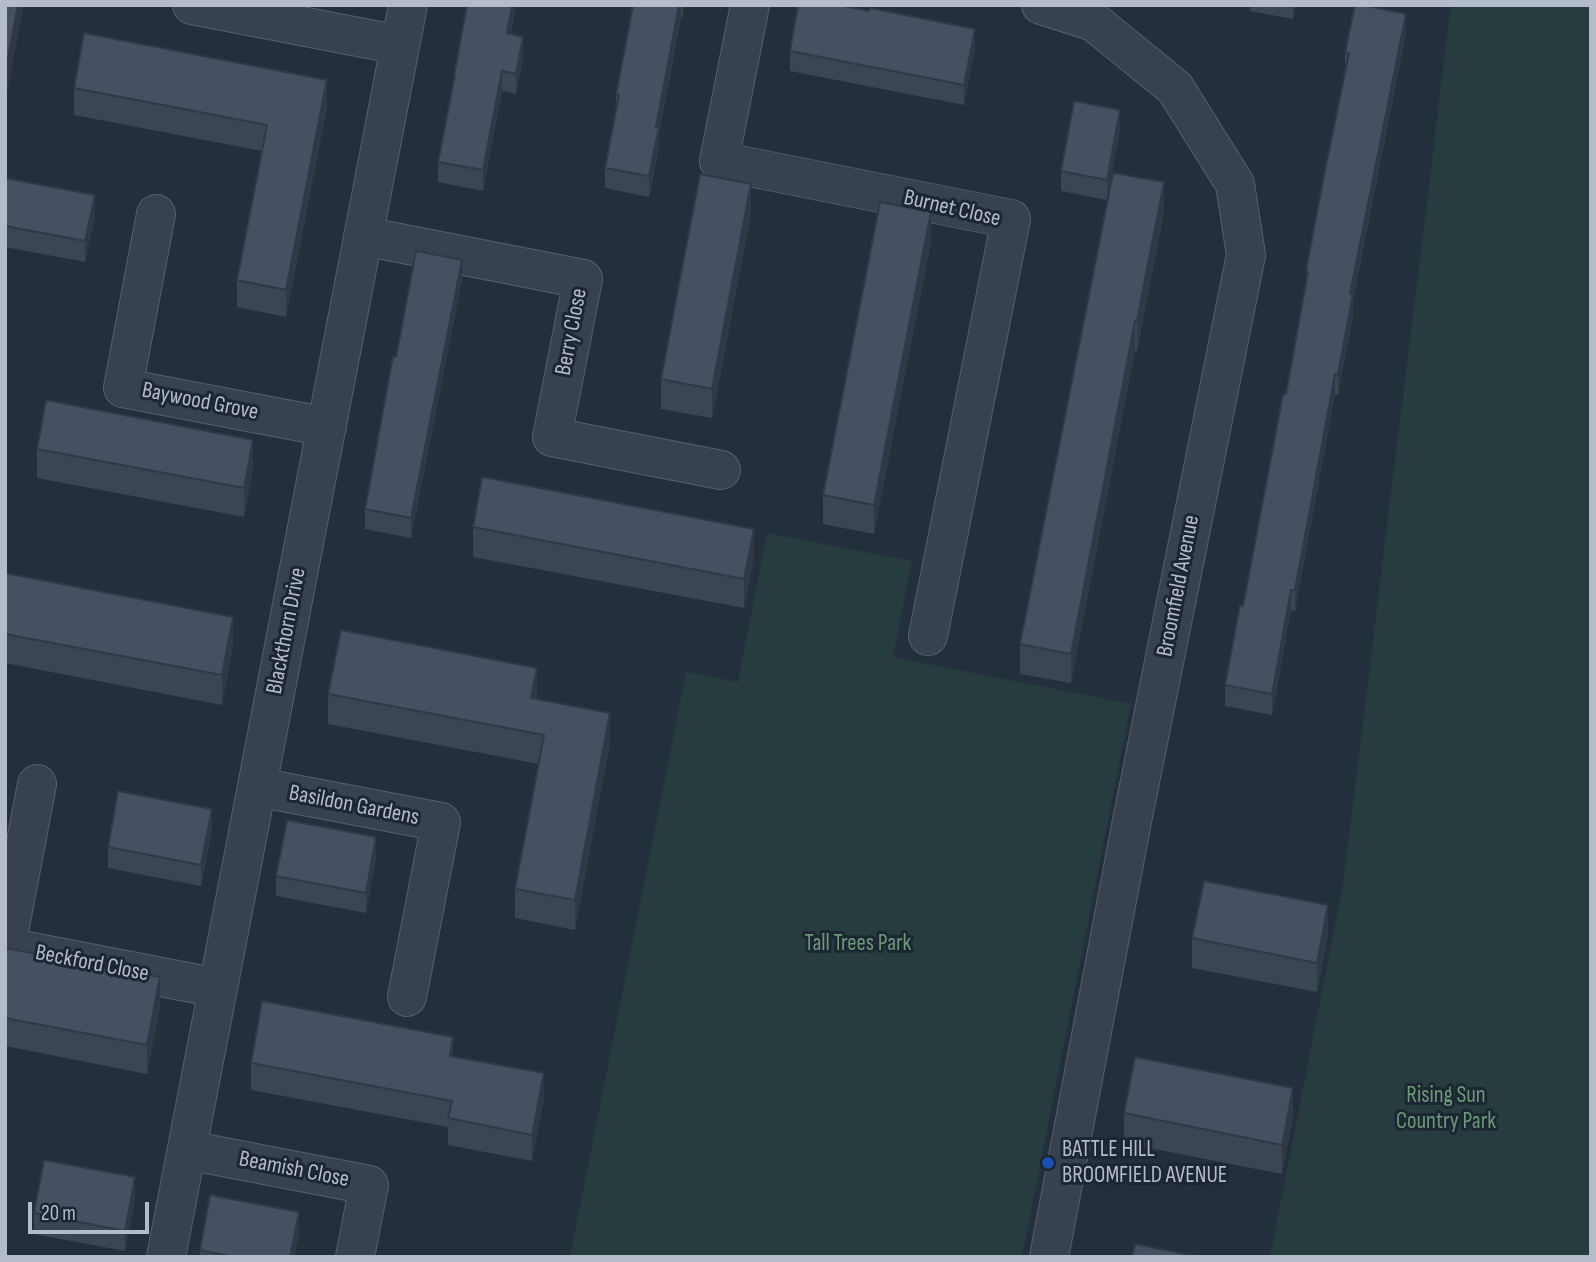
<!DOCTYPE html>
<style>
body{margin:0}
#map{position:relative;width:1596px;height:1262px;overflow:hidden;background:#242f3e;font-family:"Sofia Sans Condensed",sans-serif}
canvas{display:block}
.frame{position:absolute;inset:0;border:7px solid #b4bcc9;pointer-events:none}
.scale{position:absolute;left:28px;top:1202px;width:121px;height:32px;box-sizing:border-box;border:4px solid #b4bcc9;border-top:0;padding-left:9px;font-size:21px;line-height:24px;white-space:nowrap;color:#b4bcc9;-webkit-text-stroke:5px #1d2633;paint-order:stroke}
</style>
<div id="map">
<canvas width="1596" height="1262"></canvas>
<div class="frame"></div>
<div class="scale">20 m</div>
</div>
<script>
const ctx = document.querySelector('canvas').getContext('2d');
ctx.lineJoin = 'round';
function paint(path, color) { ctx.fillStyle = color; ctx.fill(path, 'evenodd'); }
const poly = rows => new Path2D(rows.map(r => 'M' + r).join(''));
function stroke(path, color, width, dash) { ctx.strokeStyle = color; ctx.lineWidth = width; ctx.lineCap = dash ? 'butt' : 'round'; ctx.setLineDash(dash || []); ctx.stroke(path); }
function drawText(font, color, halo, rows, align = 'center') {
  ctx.font = font + ' "Sofia Sans Condensed",sans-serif'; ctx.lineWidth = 6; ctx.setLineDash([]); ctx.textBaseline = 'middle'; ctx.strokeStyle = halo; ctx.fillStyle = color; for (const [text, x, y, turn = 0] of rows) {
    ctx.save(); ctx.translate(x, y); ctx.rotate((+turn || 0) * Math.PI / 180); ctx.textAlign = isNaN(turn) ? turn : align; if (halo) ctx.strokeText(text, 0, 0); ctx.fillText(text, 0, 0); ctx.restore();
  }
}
const green = poly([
 [1451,5,1591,5,1591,1257,1270,1257,1343,884],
 [767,533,912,561,893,657,1131,704,1022,1257,570,1257,686,672,738,682]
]);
const minor = poly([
 [192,5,400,45],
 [750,5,719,161,1011,219,928,636],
 [1041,5,1094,22,1175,88,1235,184,1246,255,1132,821,1049,1257],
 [156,214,123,388,327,427],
 [363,236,583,279,552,437,721,470],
 [37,784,6,947,218,988],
 [257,787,441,822,407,997],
 [187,1150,369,1185,355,1257],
 [166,1257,408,5]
]);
const wall = poly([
 [467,5,516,5,511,34,523,57,516,94,502,91,483,191,438,182,438,162,454,83,454,75],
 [633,5,685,5,682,18,681,17,659,135,659,148,649,197,605,188,605,168,616,108,616,95],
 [1250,5,1296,5,1293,19,1250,11],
 [869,11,975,49,964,105,790,71,790,51],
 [1406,34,1353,300,1353,315,1338,395,1335,394,1295,611,1291,610,1272,715,1225,706,1225,685,1243,606,1286,394,1306,283,1306,271,1345,72,1345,52],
 [74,88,327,107,286,317,237,307,237,280,262,151,74,115],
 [1120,130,1107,200,1061,191,1061,171],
 [5,178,95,215,85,262,5,247],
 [1164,212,1137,351,1135,351,1071,683,1020,674,1020,644],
 [751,214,712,418,661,409,661,379],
 [931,241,874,534,823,524,823,495],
 [462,280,411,538,365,529,365,509,396,357],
 [37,449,253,469,244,517,37,478],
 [473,527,754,558,744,608,473,557],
 [5,573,233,646,222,705,5,663],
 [328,694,536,699,610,743,575,930,515,918,515,889,539,764,328,724],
 [212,829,201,886,108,868,108,847],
 [376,858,366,913,276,896,276,876],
 [1328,935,1317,992,1192,968,1192,938],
 [5,948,160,1006,147,1074,5,1046],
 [453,1056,544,1100,532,1161,448,1145,448,1127,251,1090,251,1063],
 [1124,1113,1293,1118,1282,1174,1124,1143],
 [135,1198,125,1251,34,1234,34,1213],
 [299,1233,294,1257,200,1257,200,1250]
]);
const shadedWall = poly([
 [18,5,24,5,5,103,5,74],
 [512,5,516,5,507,54,507,33],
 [679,5,681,5,681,17,659,135,659,148,649,197,649,176,656,127],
 [682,5,685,5,682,18],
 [1293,5,1296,5,1293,19],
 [1406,14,1406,34,1353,300,1353,315,1338,395,1338,374,1350,294],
 [975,29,975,49,964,105,964,85],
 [523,37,523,57,516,94,516,74],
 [502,71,502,91,483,191,483,170],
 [327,80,327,107,286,317,286,290],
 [1120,110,1120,130,1107,200,1107,180],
 [1164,182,1164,212,1137,351,1137,321],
 [751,184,751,214,712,418,712,389],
 [95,195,95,215,85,262,85,241],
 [931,212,931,241,874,534,874,505],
 [462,260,462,280,411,538,411,518],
 [1135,321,1135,351,1071,683,1071,654],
 [1335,374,1335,394,1295,611,1295,590],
 [253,440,253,469,244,517,244,488],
 [754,529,754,558,744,608,744,579],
 [1291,590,1291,610,1272,715,1272,694],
 [233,617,233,646,222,705,222,675],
 [537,668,537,697,531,728,531,698],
 [610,713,610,743,575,930,575,900],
 [212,809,212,829,201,886,201,865],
 [376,837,376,858,366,913,366,893],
 [1328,905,1328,935,1317,992,1317,963],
 [160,977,160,1006,147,1074,147,1045],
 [453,1037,453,1064,450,1056],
 [544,1073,544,1100,532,1161,532,1135],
 [1293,1088,1293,1118,1282,1174,1282,1145],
 [135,1177,135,1198,125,1251,125,1231],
 [299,1212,299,1233,294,1257,290,1257]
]);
const building = poly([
 [5,5,18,5,5,74,5,5],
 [467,5,512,5,507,33,523,37,516,74,502,71,483,170,438,162,455,75,454,75,467,5],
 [633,5,679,5,656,127,659,127,649,176,605,168,619,95,616,95,633,5],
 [798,5,839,5,869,11,870,8,975,29,964,85,790,51,798,5],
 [1355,5,1363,5,1406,14,1350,294,1353,294,1338,374,1335,374,1295,590,1291,590,1272,694,1225,685,1240,605,1243,606,1283,394,1286,394,1308,272,1306,271,1323,180,1349,53,1345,52,1355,5],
 [84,33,327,80,286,290,237,280,267,125,74,88,84,33],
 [1074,101,1120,110,1107,180,1061,171,1074,101],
 [1113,173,1164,182,1137,321,1135,321,1071,654,1020,644,1113,173],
 [700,174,751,184,712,389,661,379,700,174],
 [5,178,95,195,85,241,5,226,5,178],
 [880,202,931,212,874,505,823,495,880,202],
 [416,251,462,260,411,518,365,509,393,356,396,357,416,251],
 [46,400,253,440,244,488,37,449,46,400],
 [482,477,754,529,744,579,473,527,482,477],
 [5,573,233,617,222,675,5,634,5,573],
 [341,630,537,668,531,698,610,713,575,900,515,889,544,735,328,694,341,630],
 [118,791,212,809,201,865,108,847,118,791],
 [287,820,376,837,366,893,276,876,287,820],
 [1204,881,1328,905,1317,963,1192,938,1204,881],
 [5,948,160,977,147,1045,5,1018,5,948],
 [262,1001,453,1037,450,1056,544,1073,532,1135,448,1118,452,1101,251,1063,262,1001],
 [1135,1057,1293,1088,1282,1145,1124,1113,1135,1057],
 [44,1160,135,1177,125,1231,34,1213,44,1160],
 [210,1195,299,1212,290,1257,234,1257,200,1250,210,1195],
 [1135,1244,1200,1257,1132,1257,1135,1244]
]);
const markers = [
 [1048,1163,7,"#1a4fb4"]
];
const streetNames = [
 ["Burnet Close",952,209,13],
 ["Berry Close",572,332,-79],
 ["Baywood Grove",200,402,11],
 ["Broomfield Avenue",1179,586,-79],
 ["Blackthorn Drive",287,631,-79],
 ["Basildon Gardens",354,806,11],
 ["Beckford Close",92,964,11],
 ["Beamish Close",294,1170,11]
];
const parkNames = [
 ["Tall Trees Park",858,944],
 ["Rising Sun",1446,1096],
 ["Country Park",1446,1122]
];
const poiNames = [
 ["BATTLE HILL",1062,1150],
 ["BROOMFIELD AVENUE",1062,1176]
];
paint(green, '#263c3f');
stroke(minor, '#565f6c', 40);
stroke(minor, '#38414e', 38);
paint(wall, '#3b4654');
paint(shadedWall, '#303945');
paint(building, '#455162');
stroke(building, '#303945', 2);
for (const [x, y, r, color] of markers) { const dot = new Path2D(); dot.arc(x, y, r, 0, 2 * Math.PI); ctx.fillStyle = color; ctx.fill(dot); stroke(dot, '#1d2633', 2.5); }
drawText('23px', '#b4bcc9', '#1d2633', streetNames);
drawText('23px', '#6b9a76', '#1d2633', parkNames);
drawText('23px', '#b4bcc9', '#1d2633', poiNames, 'left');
</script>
